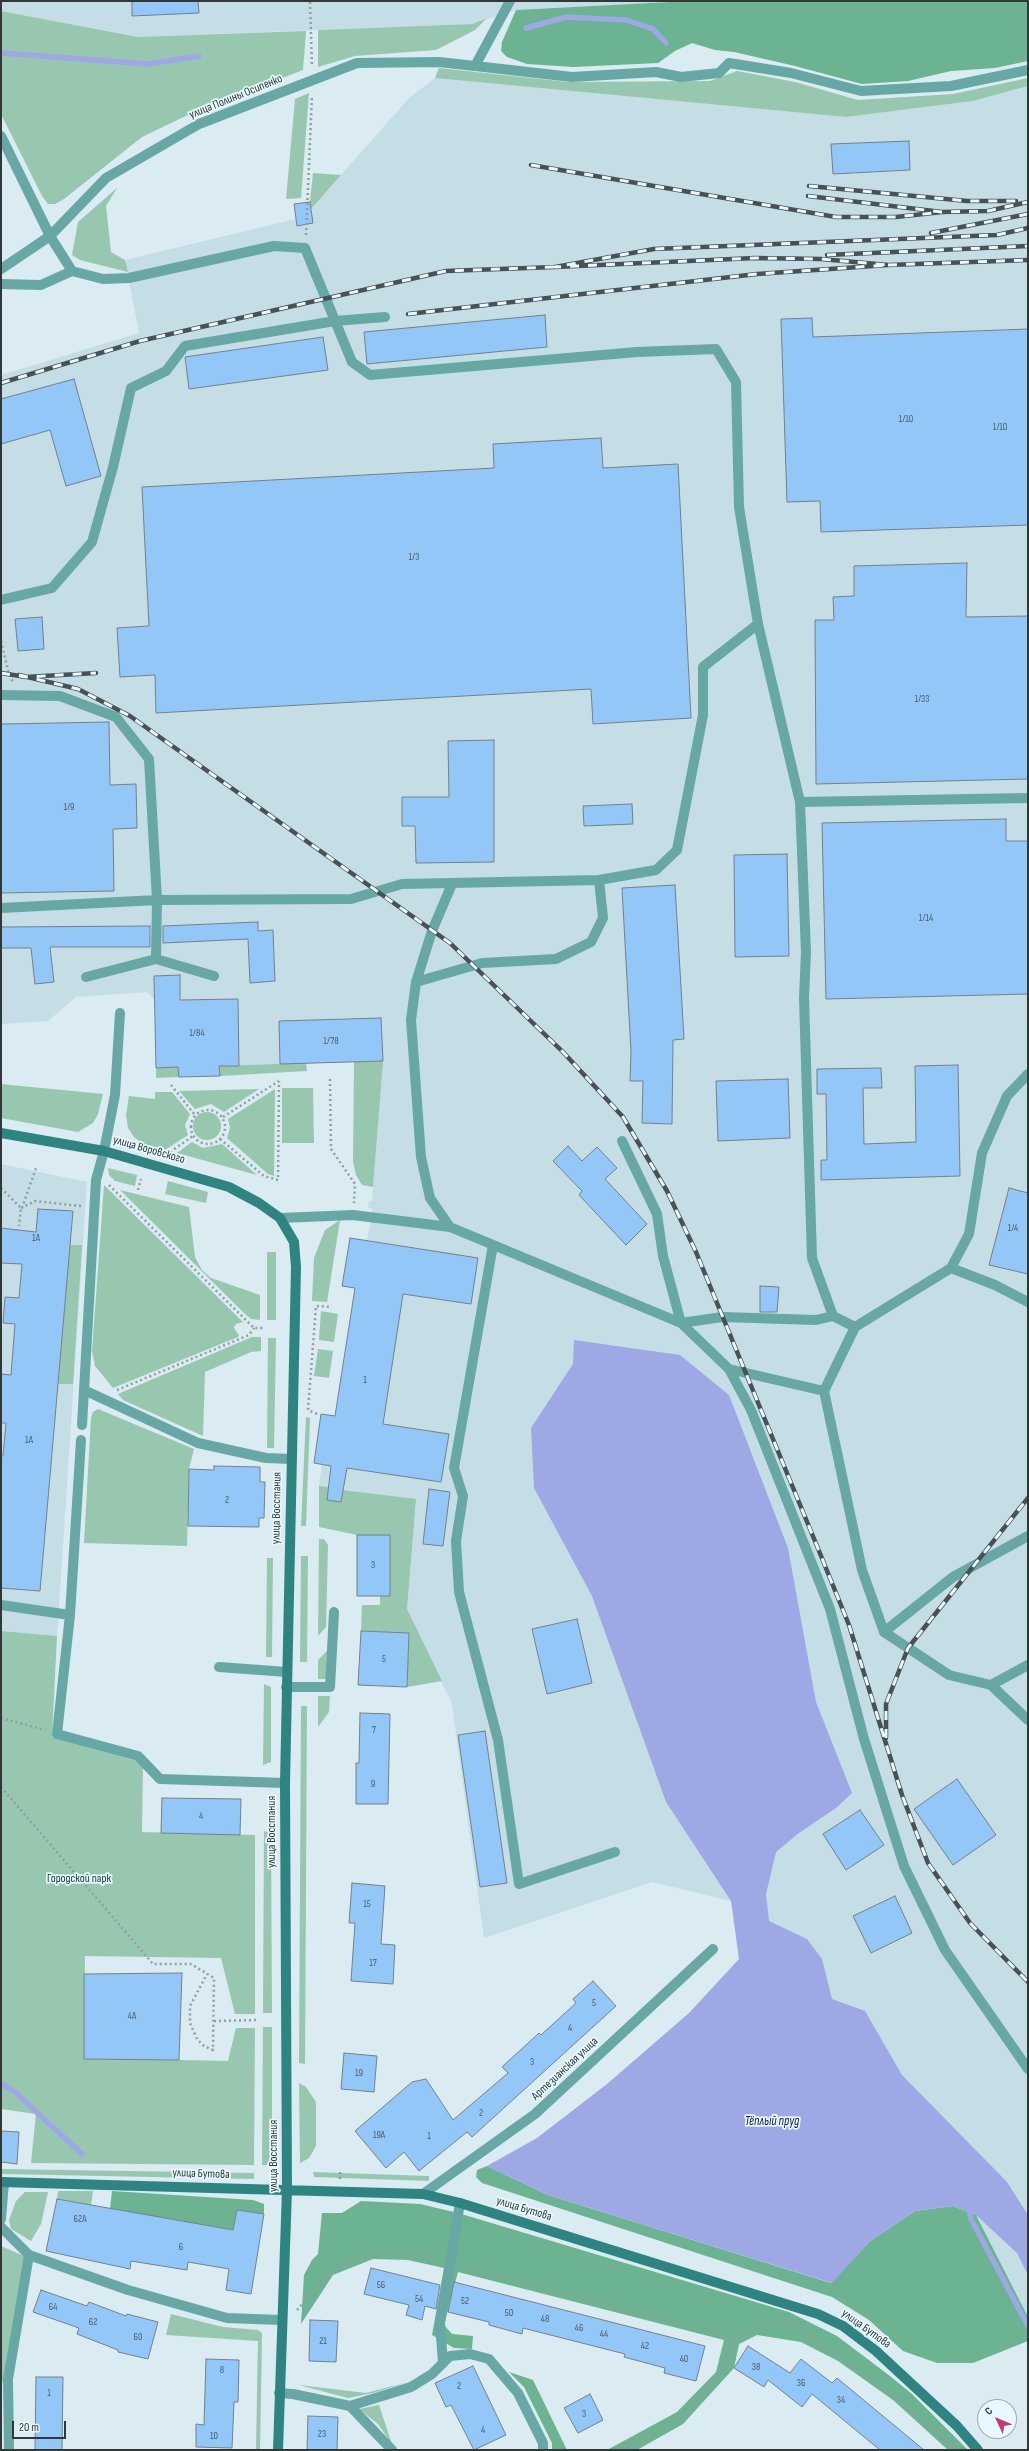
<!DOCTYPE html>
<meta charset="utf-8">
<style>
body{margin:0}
#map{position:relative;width:1029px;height:2451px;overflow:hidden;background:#daebf1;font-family:"Sofia Sans Condensed",sans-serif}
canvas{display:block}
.frame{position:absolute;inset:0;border:2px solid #31383a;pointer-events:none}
.north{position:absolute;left:977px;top:2399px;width:40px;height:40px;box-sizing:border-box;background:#e7f9fe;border:1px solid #9eacb0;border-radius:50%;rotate:314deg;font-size:11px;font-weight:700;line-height:16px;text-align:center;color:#31383a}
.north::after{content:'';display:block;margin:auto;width:14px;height:18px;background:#c53a71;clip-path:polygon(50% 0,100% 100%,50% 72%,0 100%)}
.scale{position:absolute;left:12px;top:2421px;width:54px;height:18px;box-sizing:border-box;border:2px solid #31383a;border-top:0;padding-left:5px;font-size:12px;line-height:14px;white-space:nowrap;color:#31383a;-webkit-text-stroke:3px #e7f9fe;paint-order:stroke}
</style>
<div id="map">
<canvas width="1029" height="2451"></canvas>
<div class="frame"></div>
<div class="north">С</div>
<div class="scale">20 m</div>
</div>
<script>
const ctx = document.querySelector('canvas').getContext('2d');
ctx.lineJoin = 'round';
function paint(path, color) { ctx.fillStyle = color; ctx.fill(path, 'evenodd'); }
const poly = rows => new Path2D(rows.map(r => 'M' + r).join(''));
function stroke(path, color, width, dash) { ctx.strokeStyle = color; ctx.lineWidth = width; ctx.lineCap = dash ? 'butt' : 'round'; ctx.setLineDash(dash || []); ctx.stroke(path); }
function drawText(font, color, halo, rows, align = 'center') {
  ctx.font = font + ' "Sofia Sans Condensed",sans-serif'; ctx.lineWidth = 3.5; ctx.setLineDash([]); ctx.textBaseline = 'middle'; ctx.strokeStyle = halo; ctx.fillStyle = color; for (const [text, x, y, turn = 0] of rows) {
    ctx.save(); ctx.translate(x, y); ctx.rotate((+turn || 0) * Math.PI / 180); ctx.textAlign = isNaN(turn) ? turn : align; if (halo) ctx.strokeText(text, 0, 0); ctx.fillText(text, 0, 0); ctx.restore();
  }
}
const built = poly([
 [1,1,689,1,517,10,472,24,138,37,1,11],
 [435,78,846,117,973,101,1028,86,1028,2317,976,2215,731,1901,652,1882,484,1938,452,1704,407,1609,416,1500,319,1486,322,1464,314,1463,321,1414,335,1416,355,1288,342,1286,350,1238,367,1240,371,1221,372,1209,368,1208,369,1201,372,1201,382,1061,220,1066,220,1076,179,1077,178,1067,156,1068,155,1000,147,992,76,997,48,1021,1,1024,1,375,139,333,125,260,296,219,298,226,313,223,311,209,409,98],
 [1,1164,87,1182,57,1636,1,1631]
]);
const green = poly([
 [1,11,138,37,306,31,303,70,192,113,142,137,64,199,55,204,48,204,42,196,1,114],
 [486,19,475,30,436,50,355,56,318,67,318,30,472,24],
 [439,68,568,82,710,81,737,71,795,82,858,100,953,94,1028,78,1028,86,973,101,846,117,435,78],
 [309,93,301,198,286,199,295,99],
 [313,173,341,175,311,209,310,202],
 [117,188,106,206,111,252,125,260,128,272,80,260,72,255,78,222],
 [383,1061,373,1187,362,1185,356,1175,353,1161,354,1062],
 [306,1063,307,1071,220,1076,219,1066],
 [179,1067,179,1077,156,1078,156,1068],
 [1,1084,103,1094,98,1114,93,1123,78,1132,1,1118],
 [282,1088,313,1088,314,1143,282,1143],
 [259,1089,224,1112,211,1104,195,1109,179,1091],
 [275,1089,274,1176,268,1174,227,1138,230,1128,228,1119],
 [155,1092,172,1092,190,1114,185,1125,188,1135,165,1150,143,1144,134,1137,128,1128,126,1115,129,1096,155,1099],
 '193 1126a14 14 0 1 1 28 0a14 14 0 1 1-28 0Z',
 [192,1142,203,1148,222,1144,257,1175,177,1153],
 [108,1168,137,1175,135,1186,115,1181,109,1175],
 [168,1181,208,1192,206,1203,165,1194],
 [104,1185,243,1322,236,1324,234,1327,235,1330,239,1335,238,1337,113,1388,95,1366,92,1351],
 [120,1190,189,1207,195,1257,202,1270,211,1278,260,1295,260,1320,251,1319,244,1313],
 [340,1220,327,1302,312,1301,314,1258,325,1230],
 [70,1245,82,1245,73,1384,58,1384],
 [267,1252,276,1252,276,1320,267,1320],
 [321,1311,338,1314,334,1342,319,1340],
 [252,1337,261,1337,261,1351,251,1352,205,1372,203,1436,123,1400,118,1394],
 [268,1338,276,1338,274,1448,267,1448],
 [318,1349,333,1351,329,1378,314,1376],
 [98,1409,194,1449,189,1469,187,1546,84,1543,91,1418,93,1412],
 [306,1417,310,1418,306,1526,301,1526],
 [319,1486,329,1487,328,1500,341,1502,343,1490,416,1499,407,1609,442,1681,407,1687,409,1633,361,1631,362,1605,380,1605,380,1596,390,1596,390,1535,357,1535,319,1527],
 [319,1539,324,1539,328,1545,326,1627,318,1636],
 [301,1556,308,1556,307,1662,300,1662],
 [267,1558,273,1558,272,1657,266,1657],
 [1,1631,57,1636,52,1737,143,1763,142,1832,255,1835,255,2014,235,2014,221,1958,85,1956,84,2058,228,2061,236,2028,255,2028,254,2165,31,2163,36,2114,1,2109],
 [327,1651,326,1679,318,1679,318,1660],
 [264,1684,271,1687,271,1762,263,1765],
 [318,1696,330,1696,329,1712,318,1727],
 [301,1706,307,1706,305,2064,299,2063],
 [264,1831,271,1833,272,2013,263,2013],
 [263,2027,272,2027,272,2165,262,2165],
 [299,2083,306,2087,316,2102,316,2146,309,2158,300,2163],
 [1,2169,254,2173,254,2179,1,2174],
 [313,2172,429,2176,429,2181,314,2177],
 [58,2191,93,2191,91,2205,57,2199],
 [25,2192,48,2192,41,2224,31,2241,11,2229,9,2220,16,2201],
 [1,2246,24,2256,1,2391],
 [171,2314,223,2327,258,2330,262,2333,260,2450,256,2450,258,2341,166,2335],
 [408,2382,373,2393,348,2398,299,2385,366,2393],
 [379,2405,392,2444,378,2424,359,2409]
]);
const forest = poly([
 [689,1,1028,1,1028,61,995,68,951,71,908,81,862,84,795,66,734,52,715,50,692,43,675,51,658,63,573,67,527,64,507,57,501,51,502,42,516,10],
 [487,2166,548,2195,831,2283,870,2241,915,2211,953,2206,976,2215,1028,2317,1028,2341,973,2363,937,2363,903,2351,869,2320,832,2297,482,2183,476,2177,477,2170],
 [112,2191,253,2200,264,2204,264,2214,237,2210,233,2230,110,2209],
 [361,2201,420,2204,458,2213,789,2312,837,2336,890,2376,912,2394,968,2450,948,2450,893,2400,838,2361,801,2342,757,2335,739,2344,734,2368,683,2424,637,2450,607,2450,677,2412,716,2372,724,2340,458,2272,444,2325,452,2334,473,2336,472,2349,454,2348,432,2335,444,2268,408,2260,373,2259,333,2275,301,2324,304,2275,312,2260,318,2254,322,2213,342,2213],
 [509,2372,533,2380,567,2450,552,2450,552,2443,524,2387]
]);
const water = poly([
 [574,1340,680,1355,729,1395,788,1548,816,1702,852,1793,836,1808,799,1833,776,1852,766,1894,769,1921,807,1939,822,1959,832,1999,865,2011,902,2075,1007,2182,1028,2215,1028,2275,1017,2253,976,2215,953,2206,915,2211,870,2241,832,2283,548,2195,487,2166,537,2138,607,2084,689,2013,739,1959,731,1901,666,1802,592,1596,534,1488,531,1428,573,1364]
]);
const stream = poly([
 [526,28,566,17,626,20,653,29,666,43],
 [1,53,148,64,199,56],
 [1,2083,16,2093,82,2154],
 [969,2207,971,2219,1028,2326]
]);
const building = poly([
 [132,1,198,1,199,13,132,16,132,1],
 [909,141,910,170,833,174,831,144,909,141],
 [310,202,313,223,297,226,294,204,310,202],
 [545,315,547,347,367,364,364,332,545,315],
 [812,318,813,337,1028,329,1028,525,821,532,820,501,787,502,781,319,812,318],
 [323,337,328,370,189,389,185,357,323,337],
 [74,379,101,476,66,486,50,430,1,444,1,399,74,379],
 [601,438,603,468,678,464,691,718,593,724,591,689,156,713,155,675,120,677,117,628,149,626,142,487,494,468,493,444,601,438],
 [967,563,966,617,1028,616,1028,779,816,784,815,620,834,620,833,597,854,596,854,566,967,563],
 [42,617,44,649,18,651,15,619,42,617],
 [109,722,110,785,136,784,137,828,113,829,114,891,1,893,1,724,109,722],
 [494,740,494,862,416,863,415,826,402,826,402,797,449,797,448,741,494,740],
 [632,804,633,824,584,826,583,806,632,804],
 [1006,819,1006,841,1028,841,1028,994,826,999,822,823,1006,819],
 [787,854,789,956,735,957,734,855,787,854],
 [675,885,684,1039,673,1040,672,1124,642,1123,643,1081,630,1081,631,1052,622,888,675,885],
 [258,922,258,931,273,930,275,981,250,983,248,939,163,943,163,926,258,922],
 [150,926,150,947,50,947,54,982,35,984,31,948,1,948,1,927,150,926],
 [180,975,180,1000,238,999,239,1066,219,1066,220,1076,179,1077,178,1067,156,1068,154,976,180,975],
 [381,1018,383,1061,280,1064,279,1021,381,1018],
 [958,1065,960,1176,821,1180,821,1160,827,1160,826,1094,817,1094,817,1069,881,1068,882,1088,863,1088,864,1144,916,1142,915,1066,958,1065],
 [788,1079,790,1138,718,1141,716,1081,788,1079],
 [568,1146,582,1161,597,1147,617,1168,605,1179,647,1224,626,1245,579,1195,582,1191,553,1161,568,1146],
 [1009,1188,1028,1193,1028,1274,989,1265,1009,1188],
 [38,1209,73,1211,40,1591,1,1588,1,1456,3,1456,6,1423,1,1423,1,1374,11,1375,15,1324,3,1323,5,1297,19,1298,22,1264,1,1263,1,1228,36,1232,38,1209],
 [350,1238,478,1258,471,1304,403,1294,383,1424,449,1434,441,1482,347,1468,341,1502,327,1500,331,1466,314,1463,321,1414,335,1416,355,1288,342,1286,350,1238],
 [760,1286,779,1287,777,1312,760,1312,760,1286],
 [214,1466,260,1467,260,1482,265,1482,264,1518,259,1518,259,1527,188,1526,189,1469,214,1470,214,1466],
 [429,1489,450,1492,443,1546,423,1544,429,1489],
 [357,1535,390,1535,390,1596,357,1596,357,1535],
 [577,1619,592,1683,547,1694,532,1629,577,1619],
 [361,1631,409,1633,407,1687,358,1685,361,1631],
 [360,1713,390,1714,388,1804,356,1804,356,1763,359,1763,360,1713],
 [485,1731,507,1883,480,1887,458,1735,485,1731],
 [957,1779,996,1835,953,1865,914,1809,957,1779],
 [162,1798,241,1799,240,1835,161,1833,162,1798],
 [860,1810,884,1845,846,1870,823,1834,860,1810],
 [352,1883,385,1886,381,1944,395,1945,393,1984,351,1981,355,1923,349,1923,352,1883],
 [895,1896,912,1933,871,1953,853,1916,895,1896],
 [182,1973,179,2060,84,2059,84,1974,182,1973],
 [593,1981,616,2006,472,2137,467,2132,419,2171,404,2152,386,2168,355,2131,412,2082,426,2079,453,2120,508,2073,502,2067,539,2033,541,2035,576,2003,573,1999,593,1981],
 [344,2053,377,2056,374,2092,341,2089,344,2053],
 [1,2131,19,2132,17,2164,1,2162,1,2131],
 [57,2199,233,2230,237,2210,264,2214,251,2294,226,2290,229,2269,188,2262,187,2270,131,2261,130,2269,46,2251,57,2199],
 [371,2268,440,2285,436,2309,425,2306,422,2320,406,2315,409,2305,364,2294,371,2268],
 [454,2282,705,2346,696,2381,664,2373,665,2368,624,2357,625,2354,523,2328,522,2334,489,2325,489,2322,448,2312,454,2282],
 [41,2290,87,2306,89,2302,126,2316,127,2314,158,2322,148,2359,118,2352,118,2350,77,2334,79,2328,33,2312,41,2290],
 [310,2320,338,2321,336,2362,309,2361,310,2320],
 [748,2346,790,2373,801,2359,832,2383,837,2378,924,2450,880,2450,812,2394,802,2407,768,2380,764,2387,734,2368,748,2346],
 [206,2359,239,2360,238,2402,234,2402,232,2448,196,2447,196,2424,204,2425,206,2359],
 [473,2366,506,2435,474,2450,451,2405,446,2407,435,2383,473,2366],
 [36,2377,63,2377,62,2450,35,2450,36,2377],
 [590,2394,603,2420,578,2433,564,2408,590,2394],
 [308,2416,338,2417,337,2450,307,2450,308,2416]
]);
const path = poly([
 [310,2,312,66],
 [306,235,312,95],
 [1,641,9,674,13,682],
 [330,1079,331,1149,355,1184,354,1203],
 [171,1085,195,1115],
 '191 1127a17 17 0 1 1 34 0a17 17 0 1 1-34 0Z',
 [223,1117,279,1081],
 [220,1139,264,1176,278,1180,279,1081],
 [170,1152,193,1136],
 [109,1185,254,1328,265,1328],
 [1,1188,21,1208,19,1226],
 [138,1190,141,1179],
 [21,1208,35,1201,81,1206],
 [22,1208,36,1168],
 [117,1390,249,1335,254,1328],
 [317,1414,308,1410,316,1306,332,1307],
 [1,1718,45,1730],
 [1,1787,153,1964,191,1964,214,1978,213,2050,204,2046,197,2039,190,2023,190,2006,207,1974],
 [214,2021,259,2020],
 [340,2179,340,2171],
 [462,2266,659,2317,733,2339,784,2318,893,2395,957,2450],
 [297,2310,325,2278,344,2262,380,2253,421,2255,438,2260],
 [621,2450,684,2415,719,2374,726,2361,733,2339]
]);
const lane = poly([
 [510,1,475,66,572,77,656,72,681,77,719,73,729,63,791,73,861,91,951,86,1028,70],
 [1,136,50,236,72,271],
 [1,284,41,285,72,271,103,279,129,278,274,246,305,248,352,362,370,375,637,352,716,349,736,382,739,507,758,624,800,802,806,952,804,998,812,1258,833,1316],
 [1,600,52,588,92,542,113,467,131,388,166,371,185,346,335,321,385,317],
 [1,695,60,696,116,717,149,759,157,900,156,959],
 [800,802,1028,798],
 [1,908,157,900,351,899,402,884,599,880,656,870,677,850,703,715,703,667,758,624],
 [86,977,156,959,214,976],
 [416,982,482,963,556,959,591,942,603,918,599,880],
 [622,1141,657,1214,663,1256,681,1323,722,1317,816,1320,833,1316,855,1327,951,1268,995,1285,1028,1302],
 [280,1218,353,1215,450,1227,681,1323,729,1369,824,1391,862,1570,884,1632,949,1675,991,1685,1028,1720],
 [450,1227,430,1198,421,1157,411,1020,416,982,432,931,452,884],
 [493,1245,454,1468,463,1496,456,1541,459,1592,498,1740,519,1884,615,1852],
 [951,1268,969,1234,982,1153,1007,1096,1028,1074],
 [729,1369,751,1410,830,1609,864,1739,904,1866,945,1950,1028,2069],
 [84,1390,198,1443,266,1458,291,1459],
 [824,1391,855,1327],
 [82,1425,96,1180,104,1151,115,1095,120,1013],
 [81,1440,70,1615,57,1734,138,1756,160,1779,285,1783],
 [1,1605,70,1615],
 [884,1632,953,1577,1028,1536],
 [219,1667,287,1672],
 [991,1685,1028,1665],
 [286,1687,330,1687,334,1612],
 [29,2255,128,2290,227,2318,281,2320],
 [443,2363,440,2323,460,2203]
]);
const street = poly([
 [1,269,50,236,106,178,199,124,357,63,439,62,475,66],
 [423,2194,535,2114,713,1949],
 [1,2219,4,2182],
 [1,2227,29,2255,8,2379,9,2450],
 [279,2393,293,2394,350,2406,392,2450],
 [350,2406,411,2387,432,2374,450,2356,470,2354,489,2359,518,2393,543,2443,543,2450]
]);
const secondary = poly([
 [1,1133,104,1151,229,1187,259,1203,280,1218,294,1242,296,1267,285,1783,287,2190,278,2450],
 [1,2182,423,2194,460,2203,818,2314,843,2326,876,2351,957,2426,978,2450]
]);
const rail = poly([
 [531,165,836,217,896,217,942,212],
 [809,186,967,201,1016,201],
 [808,196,942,212,988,211,1028,202],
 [931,233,1028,214],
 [827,255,1028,246],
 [888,265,1028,260],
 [408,314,757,274,888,265,821,259,755,258,555,267,654,249,997,235,1028,228],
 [1,383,140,341,446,271,555,267],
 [1,673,26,677,96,673],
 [19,675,78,689,130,716,450,943,563,1052,623,1117,667,1191,696,1252,817,1546,849,1625,902,1795,928,1863,970,1923,1028,1982],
 [886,1738,886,1704,908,1648,1028,1498]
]);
const numberNames = [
 ["1/10",906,419],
 ["1/10",1000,427],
 ["1/3",414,557],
 ["1/33",922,699],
 ["1/9",69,807],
 ["1/14",926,918],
 ["1/84",197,1033],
 ["1/78",331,1041],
 ["1/4",1013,1228],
 ["1А",36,1238],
 ["1",365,1380],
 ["1А",29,1440],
 ["2",227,1500],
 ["3",373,1565],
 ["5",384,1659],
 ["7",374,1730],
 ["9",373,1784],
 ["4",201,1816],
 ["15",367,1904],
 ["17",373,1963],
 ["5",594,2003],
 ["4А",132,2016],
 ["4",570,2028],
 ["3",532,2062],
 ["19",359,2073],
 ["2",481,2113],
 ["19А",379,2135],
 ["1",429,2136],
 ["62А",80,2219],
 ["6",181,2247],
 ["56",381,2285],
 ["54",419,2299],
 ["52",465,2301],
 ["64",53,2307],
 ["50",509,2313],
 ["48",545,2319],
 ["62",93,2322],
 ["46",579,2328],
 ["44",604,2334],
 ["60",138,2337],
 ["21",323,2341],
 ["42",645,2346],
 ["40",684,2359],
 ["38",756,2367],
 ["8",222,2370],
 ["36",801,2383],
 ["2",459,2386],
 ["1",49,2393],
 ["34",841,2400],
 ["3",584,2414],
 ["4",483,2430],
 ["23",322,2434],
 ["10",214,2436]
];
const streetNames = [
 ["улица Полины Осипенко",236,97,-22],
 ["улица Воровского",149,1150,16],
 ["улица Восстания",277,1508,-89],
 ["улица Восстания",272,1832,-90],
 ["Артезианская улица",565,2069,-43],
 ["улица Восстания",274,2156,-90],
 ["улица Бутова",201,2174,2],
 ["улица Бутова",524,2209,17],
 ["улица Бутова",866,2329,36]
];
const parkNames = [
 ["Городской парк",79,1879]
];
const waterNames = [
 ["Тёплый пруд",772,2122]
];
paint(built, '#c5dee6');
paint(green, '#97c7af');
paint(forest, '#6cb392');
paint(water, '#9da8e4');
stroke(stream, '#9da8e4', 5.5);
paint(building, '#93c7f7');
stroke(building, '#76808a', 1);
stroke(path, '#919ea2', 2.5, [2, 3]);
stroke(lane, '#67a7a4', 10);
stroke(street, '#67a7a4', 10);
stroke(secondary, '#2e8480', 10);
stroke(rail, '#495154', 4.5);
stroke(rail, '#e7f9fe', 3, [9]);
drawText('10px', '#4a5c69', null, numberNames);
drawText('12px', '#31383a', '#e7f9fe', streetNames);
drawText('12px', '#173729', '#e7f9fe', parkNames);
drawText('italic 13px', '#1f2065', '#e7f9fe', waterNames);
</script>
